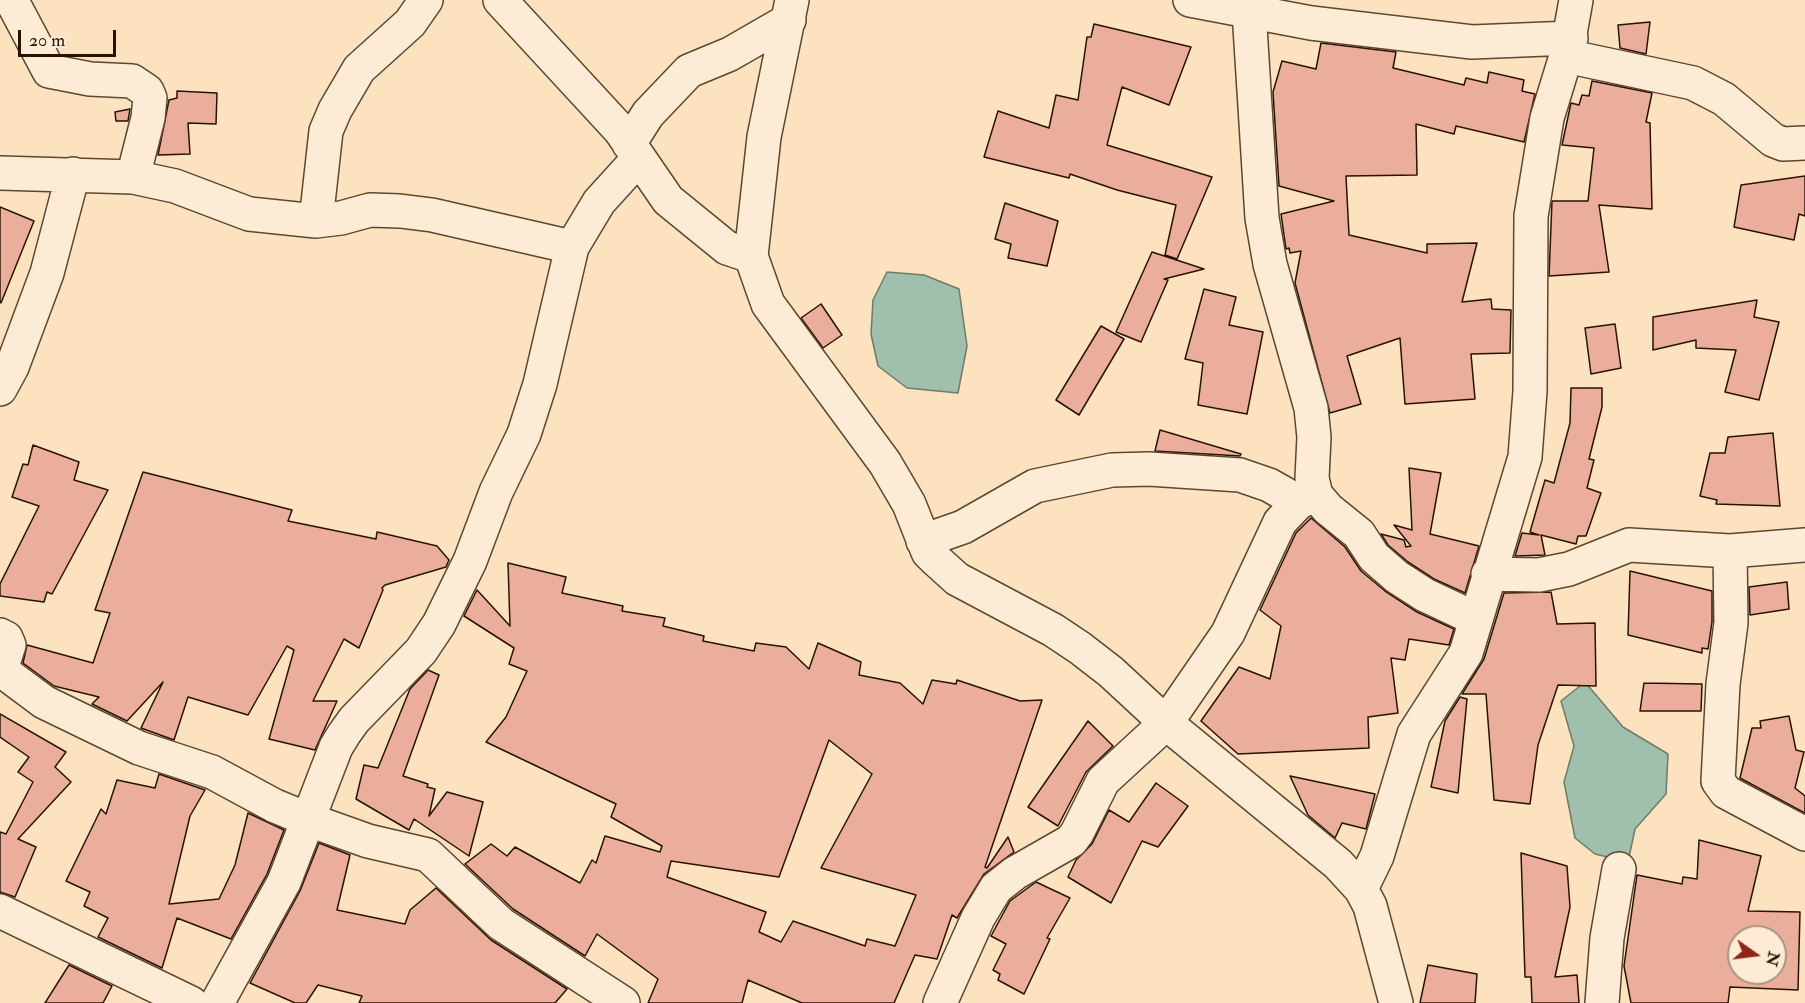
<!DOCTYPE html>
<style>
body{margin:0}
#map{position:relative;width:1805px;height:1003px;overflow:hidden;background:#fce2be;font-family:"IM FELL Double Pica",serif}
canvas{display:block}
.north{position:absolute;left:1727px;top:925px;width:60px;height:60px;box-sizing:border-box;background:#fdecd5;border:2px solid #a79580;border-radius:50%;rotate:104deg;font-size:16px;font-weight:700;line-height:24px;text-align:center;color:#271300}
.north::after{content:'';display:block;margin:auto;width:21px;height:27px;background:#8f2418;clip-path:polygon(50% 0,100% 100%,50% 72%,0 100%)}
.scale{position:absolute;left:18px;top:30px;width:98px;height:27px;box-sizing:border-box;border:3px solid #271300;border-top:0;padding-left:8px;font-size:18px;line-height:21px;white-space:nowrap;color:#271300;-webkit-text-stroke:4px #fdecd5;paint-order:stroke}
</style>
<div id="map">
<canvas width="1805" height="1003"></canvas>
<div class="north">N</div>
<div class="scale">20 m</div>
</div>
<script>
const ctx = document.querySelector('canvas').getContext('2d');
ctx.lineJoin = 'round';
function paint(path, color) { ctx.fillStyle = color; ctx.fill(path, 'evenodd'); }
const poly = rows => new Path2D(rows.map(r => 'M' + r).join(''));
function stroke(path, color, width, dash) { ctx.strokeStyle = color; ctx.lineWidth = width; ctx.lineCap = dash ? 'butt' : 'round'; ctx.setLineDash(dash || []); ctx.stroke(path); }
const water = poly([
 [887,272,924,275,959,289,967,346,958,393,907,388,878,366,871,334,873,300,887,272],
 [1585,682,1623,727,1668,754,1666,794,1635,829,1628,862,1595,854,1575,838,1564,782,1574,746,1561,701,1585,682]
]);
const building = poly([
 [1650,22,1646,54,1620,48,1618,25,1650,22],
 [1094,24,1191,47,1169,105,1122,87,1107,145,1212,177,1177,259,1165,255,1176,205,1117,190,1070,174,1069,178,984,157,998,111,1049,128,1056,95,1078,100,1087,37,1091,37,1094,24],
 [1321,43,1396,52,1393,68,1464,85,1466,78,1487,83,1489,72,1524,80,1522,91,1535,94,1524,142,1456,126,1454,134,1416,124,1417,175,1346,176,1349,235,1427,253,1427,244,1477,243,1462,302,1491,299,1492,309,1511,310,1510,353,1471,354,1475,399,1405,404,1400,338,1347,356,1361,404,1330,413,1295,283,1301,251,1290,253,1289,248,1286,249,1281,214,1334,201,1279,186,1273,92,1282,61,1316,69,1321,43],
 [1592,81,1652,93,1646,122,1650,123,1652,209,1599,205,1609,272,1549,276,1552,201,1588,201,1594,148,1562,145,1571,103,1579,105,1582,95,1589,96,1592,81],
 [177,91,217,93,216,124,188,123,190,154,158,155,169,100,177,98,177,91],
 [130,109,128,121,116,121,115,112,130,109],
 [1805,176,1805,216,1799,214,1794,240,1734,227,1741,185,1805,176],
 [1005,203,1058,221,1047,266,1008,258,1011,244,995,239,1005,203],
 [0,207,34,221,1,303,0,302,0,207],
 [1152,252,1204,269,1164,279,1168,280,1141,342,1116,332,1152,252],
 [1204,289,1236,297,1229,325,1263,332,1247,414,1198,405,1203,363,1185,359,1204,289],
 [1757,300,1754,317,1779,322,1759,400,1725,392,1736,350,1696,348,1696,340,1653,350,1653,317,1757,300],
 [821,304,842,335,823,348,801,318,821,304],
 [1615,324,1621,368,1591,374,1585,328,1615,324],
 [1101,326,1124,339,1079,415,1056,400,1101,326],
 [1571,388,1602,388,1602,407,1589,459,1594,460,1587,488,1601,493,1586,536,1578,536,1576,544,1541,535,1545,555,1515,556,1522,533,1539,535,1530,532,1545,480,1554,483,1570,423,1571,388],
 [1160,430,1241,454,1240,456,1155,451,1160,430],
 [1773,433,1780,506,1716,504,1717,500,1700,496,1710,453,1725,453,1728,437,1773,433],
 [33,445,79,462,74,480,108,490,52,594,47,592,44,602,0,596,0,584,39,506,12,497,23,464,28,465,33,445],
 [1409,468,1441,473,1430,534,1479,546,1465,593,1434,579,1408,562,1388,545,1381,534,1404,540,1406,547,1411,546,1394,525,1412,530,1409,468],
 [143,472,292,510,288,521,376,539,377,532,437,546,449,560,446,567,385,585,382,588,383,590,359,648,344,639,313,701,337,701,315,750,269,739,294,650,287,646,248,715,188,697,174,740,141,728,163,682,127,721,92,704,99,697,54,686,23,663,27,645,93,663,110,613,95,610,143,472],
 [1311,518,1345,547,1361,571,1385,591,1417,612,1454,629,1449,645,1409,639,1405,660,1391,658,1398,713,1368,717,1369,748,1238,754,1201,721,1239,667,1270,679,1281,626,1260,610,1296,533,1311,518],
 [508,563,566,577,562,593,623,606,622,611,665,618,663,626,704,636,703,641,754,651,756,643,786,647,809,669,818,643,861,662,859,675,900,683,923,704,932,680,956,684,957,680,1020,701,1042,700,985,867,987,868,1008,837,1014,852,984,874,957,918,952,915,937,959,915,955,894,1003,802,1003,748,980,742,1003,648,1003,658,979,597,934,585,956,513,909,465,864,491,844,507,856,515,847,580,883,592,860,596,863,605,836,660,852,662,846,611,817,616,804,486,742,506,717,527,671,509,664,514,648,464,616,477,590,510,626,508,563],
 [829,740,872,774,821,868,916,895,895,946,867,939,865,946,793,921,781,942,759,932,766,912,667,877,671,861,779,877,829,740],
 [1630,571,1712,591,1712,622,1708,649,1702,648,1702,653,1628,635,1630,571],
 [1787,582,1789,609,1750,615,1749,587,1787,582],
 [1551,592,1557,624,1595,623,1596,686,1558,685,1538,745,1530,804,1494,800,1486,694,1462,694,1484,659,1504,593,1551,592],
 [428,670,439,675,403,776,428,784,427,787,435,789,429,816,447,792,483,802,469,856,414,819,409,830,356,799,364,765,378,768,410,689,428,670],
 [1644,683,1702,684,1701,711,1640,711,1644,683],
 [1460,697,1467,699,1458,793,1431,787,1445,721,1460,697],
 [0,714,66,752,55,767,71,782,18,839,36,847,15,897,0,892,0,832,6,834,33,782,18,772,29,757,0,737,0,714],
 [1789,716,1796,750,1804,752,1795,788,1805,796,1805,813,1740,778,1752,728,1761,728,1760,721,1789,716],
 [1088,721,1113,746,1086,772,1058,826,1028,807,1088,721],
 [159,774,205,790,190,816,169,904,219,899,235,865,248,813,284,830,267,874,231,939,177,918,162,968,98,937,108,918,84,906,90,892,66,881,101,809,106,814,117,780,155,788,159,774],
 [1290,776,1375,794,1366,829,1342,823,1335,838,1308,815,1290,776],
 [1156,783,1188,806,1158,847,1142,841,1111,903,1068,877,1076,860,1092,844,1109,810,1129,822,1156,783],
 [1699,840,1761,856,1748,911,1800,912,1798,990,1730,987,1728,1003,1631,1003,1624,966,1637,875,1682,884,1683,877,1697,879,1699,840],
 [1739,937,1775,937,1775,973,1739,973,1739,937],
 [319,843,350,855,337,910,405,924,410,910,436,888,491,940,567,989,555,1003,359,1003,362,996,318,985,306,1003,295,1003,250,983,300,891,319,843],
 [1521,853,1567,866,1570,907,1555,977,1577,975,1579,1003,1532,1003,1531,977,1525,977,1521,853],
 [1036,882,1070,898,1047,938,1050,939,1024,994,998,980,1000,974,993,970,1006,944,991,936,1010,901,1036,882],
 [69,965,112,986,103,1003,45,1003,69,965],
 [1428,965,1477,974,1475,1003,1420,1003,1428,965]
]);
const minor = poly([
 [500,0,620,130,668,200,727,248,751,256,768,304,885,463,909,504,928,552,936,560,957,579,1053,630,1080,648,1111,672,1166,723,1338,864,1361,889,1370,906,1396,1003],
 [1190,0,1311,23,1472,42,1571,38],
 [13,3,49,71,90,79,132,81,147,91,150,98,148,118,133,177],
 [1249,11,1262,218,1270,264,1311,408,1314,437,1312,478,1316,495,1328,509,1359,534,1374,557,1397,577,1425,595,1476,619],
 [1566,56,1693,83,1724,99,1773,140,1783,144,1805,143],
 [629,144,648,114,689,71,730,54,789,20],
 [0,173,133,177,175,186,249,214,316,221,326,131,335,110,359,69,410,23,426,0],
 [316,221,341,218,370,210,400,211,432,215,572,247],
 [751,256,764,137,792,0],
 [0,389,12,367,47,273,73,174],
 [923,541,963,527,1035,486,1112,470,1149,469,1240,475,1269,485,1299,502],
 [1730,551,1731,623,1723,684,1718,781,1726,792,1805,834],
 [1488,574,1539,575,1569,569,1629,545,1730,551,1805,545],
 [0,635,6,638,9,645,1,670,44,702,139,748,212,772,275,806,309,820,368,841,428,855,501,924,623,1003],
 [1361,889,1377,856,1414,734,1466,653,1525,457,1530,391,1531,216,1547,118,1566,56,1576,0],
 [0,911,191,1003],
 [217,1003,284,882,336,747,344,734,354,720,421,651,439,624,470,561,496,492,524,434,540,384,572,247,599,202,638,159],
 [940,1003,978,918,996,888,1015,873,1071,841,1077,833,1103,781,1166,723,1228,633,1280,522,1299,502,1316,495],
 [1602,1003,1607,938,1619,869]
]);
paint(water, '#a0bfad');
stroke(water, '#707a68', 1.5);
paint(building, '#ecae9c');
stroke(building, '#271300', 1.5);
stroke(minor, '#5c4730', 36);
stroke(minor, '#fdecd5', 33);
</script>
